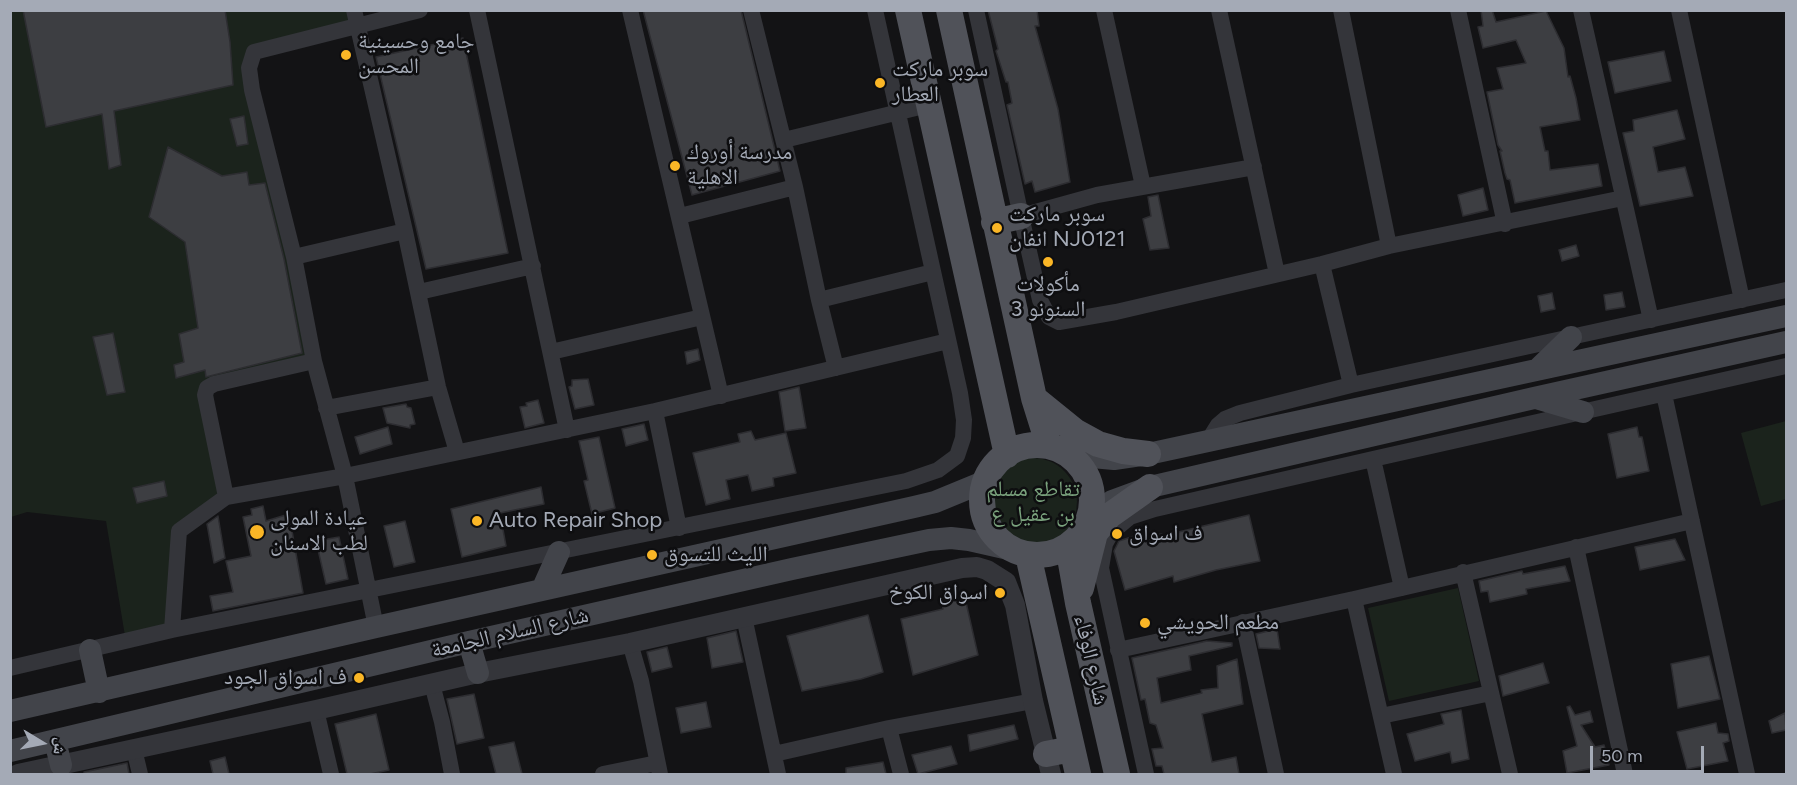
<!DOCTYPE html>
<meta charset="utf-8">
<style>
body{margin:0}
#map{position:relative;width:1797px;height:785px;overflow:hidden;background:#131315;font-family:Figtree,"Noto Naskh Arabic",sans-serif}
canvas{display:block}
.frame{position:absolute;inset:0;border:12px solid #a4aab6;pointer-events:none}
.north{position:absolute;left:12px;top:713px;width:60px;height:60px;-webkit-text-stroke:4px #0e0e10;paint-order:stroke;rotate:100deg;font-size:16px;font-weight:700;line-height:24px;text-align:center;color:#a4aab6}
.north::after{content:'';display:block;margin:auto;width:21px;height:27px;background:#a4aab6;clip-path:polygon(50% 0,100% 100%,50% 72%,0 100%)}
.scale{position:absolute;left:1590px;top:746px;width:114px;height:27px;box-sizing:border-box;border:3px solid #a4aab6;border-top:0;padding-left:8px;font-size:18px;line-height:21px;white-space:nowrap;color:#a4aab6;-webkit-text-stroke:4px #0e0e10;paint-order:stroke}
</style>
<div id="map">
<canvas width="1797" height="785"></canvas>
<div class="frame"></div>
<div class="north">ش</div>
<div class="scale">50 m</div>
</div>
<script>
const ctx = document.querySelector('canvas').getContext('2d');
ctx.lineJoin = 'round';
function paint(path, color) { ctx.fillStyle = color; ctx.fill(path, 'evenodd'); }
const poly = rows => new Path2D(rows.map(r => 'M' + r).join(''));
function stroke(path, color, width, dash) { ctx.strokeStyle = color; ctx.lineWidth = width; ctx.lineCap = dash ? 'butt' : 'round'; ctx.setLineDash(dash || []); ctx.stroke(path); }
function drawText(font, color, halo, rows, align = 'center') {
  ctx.font = font + ' Figtree,"Noto Naskh Arabic",sans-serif'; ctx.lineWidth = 5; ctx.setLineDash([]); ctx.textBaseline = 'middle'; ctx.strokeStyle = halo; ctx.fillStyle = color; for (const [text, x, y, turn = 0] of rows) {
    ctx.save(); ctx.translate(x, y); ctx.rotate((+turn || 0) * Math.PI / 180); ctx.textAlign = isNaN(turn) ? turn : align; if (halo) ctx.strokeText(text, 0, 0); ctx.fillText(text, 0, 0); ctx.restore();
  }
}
const green = poly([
 [11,11,354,11,357,25,254,52,249,67,314,361,212,386,226,497,179,531,172,630,126,642,106,521,27,512,11,517],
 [1786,421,1786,499,1761,506,1741,433],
 '989 502a44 44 0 1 1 88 0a44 44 0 1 1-88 0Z',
 [1458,588,1479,681,1389,701,1368,608]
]);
const building = poly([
 [23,10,225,10,230,42,233,85,114,111,121,165,109,169,102,114,46,127,23,10],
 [643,10,741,10,780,171,692,195,643,10],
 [988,10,1037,10,1039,26,1035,26,1058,109,1070,182,1035,192,1032,181,1025,184,1007,105,1012,103,1008,82,1006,82,996,51,998,49,988,10],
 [1481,10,1492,10,1496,22,1546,11,1564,48,1568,77,1570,76,1576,98,1580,120,1540,127,1545,151,1548,151,1550,170,1598,164,1602,186,1515,203,1510,180,1507,179,1505,173,1500,151,1502,151,1498,145,1487,92,1503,89,1497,68,1526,63,1516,40,1483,48,1478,27,1483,26,1481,10],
 [463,38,508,253,426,269,376,57,463,38],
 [1664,51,1671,81,1615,93,1608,62,1664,51],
 [1677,110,1685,139,1653,147,1658,172,1685,167,1693,196,1640,206,1623,133,1634,131,1633,120,1677,110],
 [244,116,248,144,237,146,230,119,244,116],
 [168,147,222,176,247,172,249,185,265,183,284,259,302,353,206,377,205,370,176,378,174,365,184,362,179,334,198,328,185,242,149,217,168,147],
 [1483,188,1488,210,1463,216,1458,195,1483,188],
 [1158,195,1169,248,1150,250,1143,219,1151,216,1148,197,1158,195],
 [1576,245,1579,256,1562,261,1559,250,1576,245],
 [1622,292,1625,307,1606,310,1604,295,1622,292],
 [1552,293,1555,309,1541,312,1538,296,1552,293],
 [113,333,125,392,107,395,93,337,113,333],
 [698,349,700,360,687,364,685,352,698,349],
 [588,379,594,405,575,409,569,387,572,386,572,380,588,379],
 [799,387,806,428,785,431,779,392,799,387],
 [538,400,544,423,525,428,520,407,527,406,526,403,538,400],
 [406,404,407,407,411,408,415,424,410,425,410,428,387,423,383,408,406,404],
 [644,424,648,440,626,446,622,429,644,424],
 [388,427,392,444,360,454,355,437,388,427],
 [1637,427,1639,437,1642,437,1649,471,1617,478,1608,434,1637,427],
 [751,431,755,440,786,433,796,473,773,478,774,486,752,491,748,475,726,480,730,499,706,505,693,453,740,442,738,434,751,431],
 [599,437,615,508,592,514,584,481,588,480,579,441,599,437],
 [164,481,167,496,137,503,133,488,164,481],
 [541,487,544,504,500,513,506,546,462,557,451,509,541,487],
 [263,506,266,521,289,514,303,593,213,611,210,596,233,592,226,561,251,556,243,517,252,515,251,509,263,506],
 [1249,515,1260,561,1216,570,1174,582,1173,576,1125,590,1114,551,1119,541,1137,535,1137,537,1162,534,1162,536,1249,515],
 [218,516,225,558,214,563,207,524,218,516],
 [405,521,415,562,394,567,384,526,405,521],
 [339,537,348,579,326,584,316,541,339,537],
 [1675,539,1685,560,1640,570,1635,547,1675,539],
 [1565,566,1570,581,1526,589,1527,594,1490,602,1488,591,1481,592,1479,581,1522,571,1523,574,1565,566],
 [965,598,978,655,913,675,901,619,943,609,942,603,965,598],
 [868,615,883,672,861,679,802,691,787,636,868,615],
 [1277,629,1280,649,1259,648,1256,634,1277,629],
 [736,631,743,662,712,668,707,638,736,631],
 [1207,641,1232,643,1232,646,1189,656,1191,670,1157,678,1161,703,1202,693,1201,690,1218,688,1217,666,1237,659,1243,704,1202,714,1212,762,1236,757,1239,774,1164,774,1162,766,1156,766,1152,749,1163,748,1156,725,1150,723,1145,699,1141,700,1132,658,1207,641],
 [667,647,672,667,652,672,647,652,667,647],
 [1709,656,1720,699,1678,708,1671,664,1709,656],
 [1543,663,1549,683,1503,696,1499,676,1543,663],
 [474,694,484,738,457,744,447,699,474,694],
 [706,702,711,727,681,733,676,708,706,702],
 [1570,706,1575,715,1590,711,1593,722,1581,725,1595,747,1604,745,1609,765,1567,773,1563,751,1577,746,1567,707,1570,706],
 [1461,710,1469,759,1452,763,1450,752,1415,761,1407,734,1444,724,1441,714,1461,710],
 [1785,713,1786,730,1772,733,1769,721,1785,713],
 [376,714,389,770,370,774,347,774,335,724,376,714],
 [1716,723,1718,733,1728,734,1729,741,1723,743,1728,761,1687,769,1677,732,1716,723],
 [1014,725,1018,739,970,751,968,735,1014,725],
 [514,742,522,774,496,774,489,747,514,742],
 [951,746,957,764,918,774,912,755,951,746],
 [225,757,229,774,213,774,210,761,225,757],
 [883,762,886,774,846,774,846,768,883,762],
 [127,763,129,774,84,774,84,772,127,763]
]);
const minor = poly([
 [354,10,405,231,438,387,457,452],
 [477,10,567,430],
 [630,10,721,396],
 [751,10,795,187,819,300,836,368],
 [976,10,1021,216],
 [1104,10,1143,186],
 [1219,10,1277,274],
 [1341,10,1389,246],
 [1458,10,1505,224],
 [1581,10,1651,320],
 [1679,10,1742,300],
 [784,140,928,105],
 [1254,167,1097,195,1021,216,1040,300,1049,317,1059,322,1116,312,1322,264,1389,246,1623,198],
 [680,216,795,187],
 [294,257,405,231],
 [1322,264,1351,385],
 [419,292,533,266],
 [819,300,933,272],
 [551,352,702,317],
 [1664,394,1747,774],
 [326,408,438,387],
 [655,411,679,528],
 [1208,441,1218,425,1225,419,1240,413,1351,385,1786,290],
 [1373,459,1402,588],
 [226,497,205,395,207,388,214,384,314,361],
 [1576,547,1625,774],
 [1463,572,1510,774],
 [1354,599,1394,774],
 [744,617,778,774],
 [1243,622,1276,774],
 [376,627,345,476,314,361,294,257,252,90,249,68,254,52,420,10],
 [172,630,179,531,226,497,345,476,655,411,948,341],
 [630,643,641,681,660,774],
 [1118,650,1354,599,1692,521],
 [10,668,172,630,906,481,938,470,957,456,963,438,964,420,960,393,875,10],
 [432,684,442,722,452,774],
 [316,710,331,774],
 [1381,716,1491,693],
 [889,728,901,774],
 [134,749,140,774],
 [774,754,889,728,1033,701],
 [603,774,657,763],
 [1146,774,1101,568,1105,544,1111,533,1130,517,1155,509,1373,459,1786,366]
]);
const tertiary = poly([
 [18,774,316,710,478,673,630,643,962,568,977,567,987,570,1006,582,1015,605,1033,701,1051,774]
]);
const secondary = poly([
 [1537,370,1571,337],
 [1536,398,1583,412],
 [1065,453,1081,456,1114,459,1148,454,1786,316],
 [1090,516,1112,501,1150,487,1534,398,1786,342],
 [542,590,559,552],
 [469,642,478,673],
 [90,650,99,692],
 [10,711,376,627,914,507,935,502,986,481],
 [55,741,61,765],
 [10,751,469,642,792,569,929,540,951,538,969,540,1013,550]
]);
const primary = poly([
 [908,10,1007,455],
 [949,10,1034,398,1049,446],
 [994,222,1021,216],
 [1034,398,1076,432,1098,444,1123,451,1148,454],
 '982 500a55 55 0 1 1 110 0a55 55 0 1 1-110 0Z',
 [1068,546,1078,603,1117,774],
 [1028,555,1078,774],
 [1081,588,1095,533,1109,516,1150,487],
 [1046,754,1072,749]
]);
const markers = [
 [346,55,6,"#fab626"],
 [880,83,6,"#fab626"],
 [675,166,6,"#fab626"],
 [997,228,6,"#fab626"],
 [1048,262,6,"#fab626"],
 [477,521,6,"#fab626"],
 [257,532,8,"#fab626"],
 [1117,534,6,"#fab626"],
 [652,555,6,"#fab626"],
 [1000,593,6,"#fab626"],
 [1145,623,6,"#fab626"],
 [359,678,6,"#fab626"]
];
const poiNames = [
 ["جامع وحسينية",358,42],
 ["المحسن",358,67],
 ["سوبر ماركت",892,70],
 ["العطار",892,95],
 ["مدرسة أوروك",687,153],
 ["الاهلية",687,178],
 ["سوبر ماركت",1009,215],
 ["انفان NJ0121",1009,240],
 ["مأكولات",1048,285,"center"],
 ["السنونو 3",1048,310,"center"],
 ["عيادة المولى",270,519],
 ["لطب الاسنان",270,544],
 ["Auto Repair Shop",489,521],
 ["ف اسواق",1129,534],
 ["الليث للتسوق",664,555],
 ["اسواق الكوخ",988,593,"right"],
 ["مطعم الحويشي",1157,623],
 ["ف اسواق الجود",347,678,"right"]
];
const parkNames = [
 ["تقاطع مسلم",1033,490],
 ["بن عقيل ع",1033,515]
];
const streetNames = [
 ["شارع السلام الجامعة",510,633,-13],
 ["شارع الوفاء",1091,660,77]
];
paint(green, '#1b231c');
paint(building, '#3d3e42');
stroke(building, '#2d2d31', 1.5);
stroke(minor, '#34353a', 16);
stroke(tertiary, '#34353a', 20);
stroke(secondary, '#42444a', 22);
stroke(primary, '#505259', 26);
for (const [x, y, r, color] of markers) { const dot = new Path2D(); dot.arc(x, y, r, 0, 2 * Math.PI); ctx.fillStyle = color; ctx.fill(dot); stroke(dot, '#0e0e10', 2); }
drawText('22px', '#a4aab6', '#0e0e10', poiNames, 'left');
drawText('22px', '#7aa27d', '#0e0e10', parkNames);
drawText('22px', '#a4aab6', '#0e0e10', streetNames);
</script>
